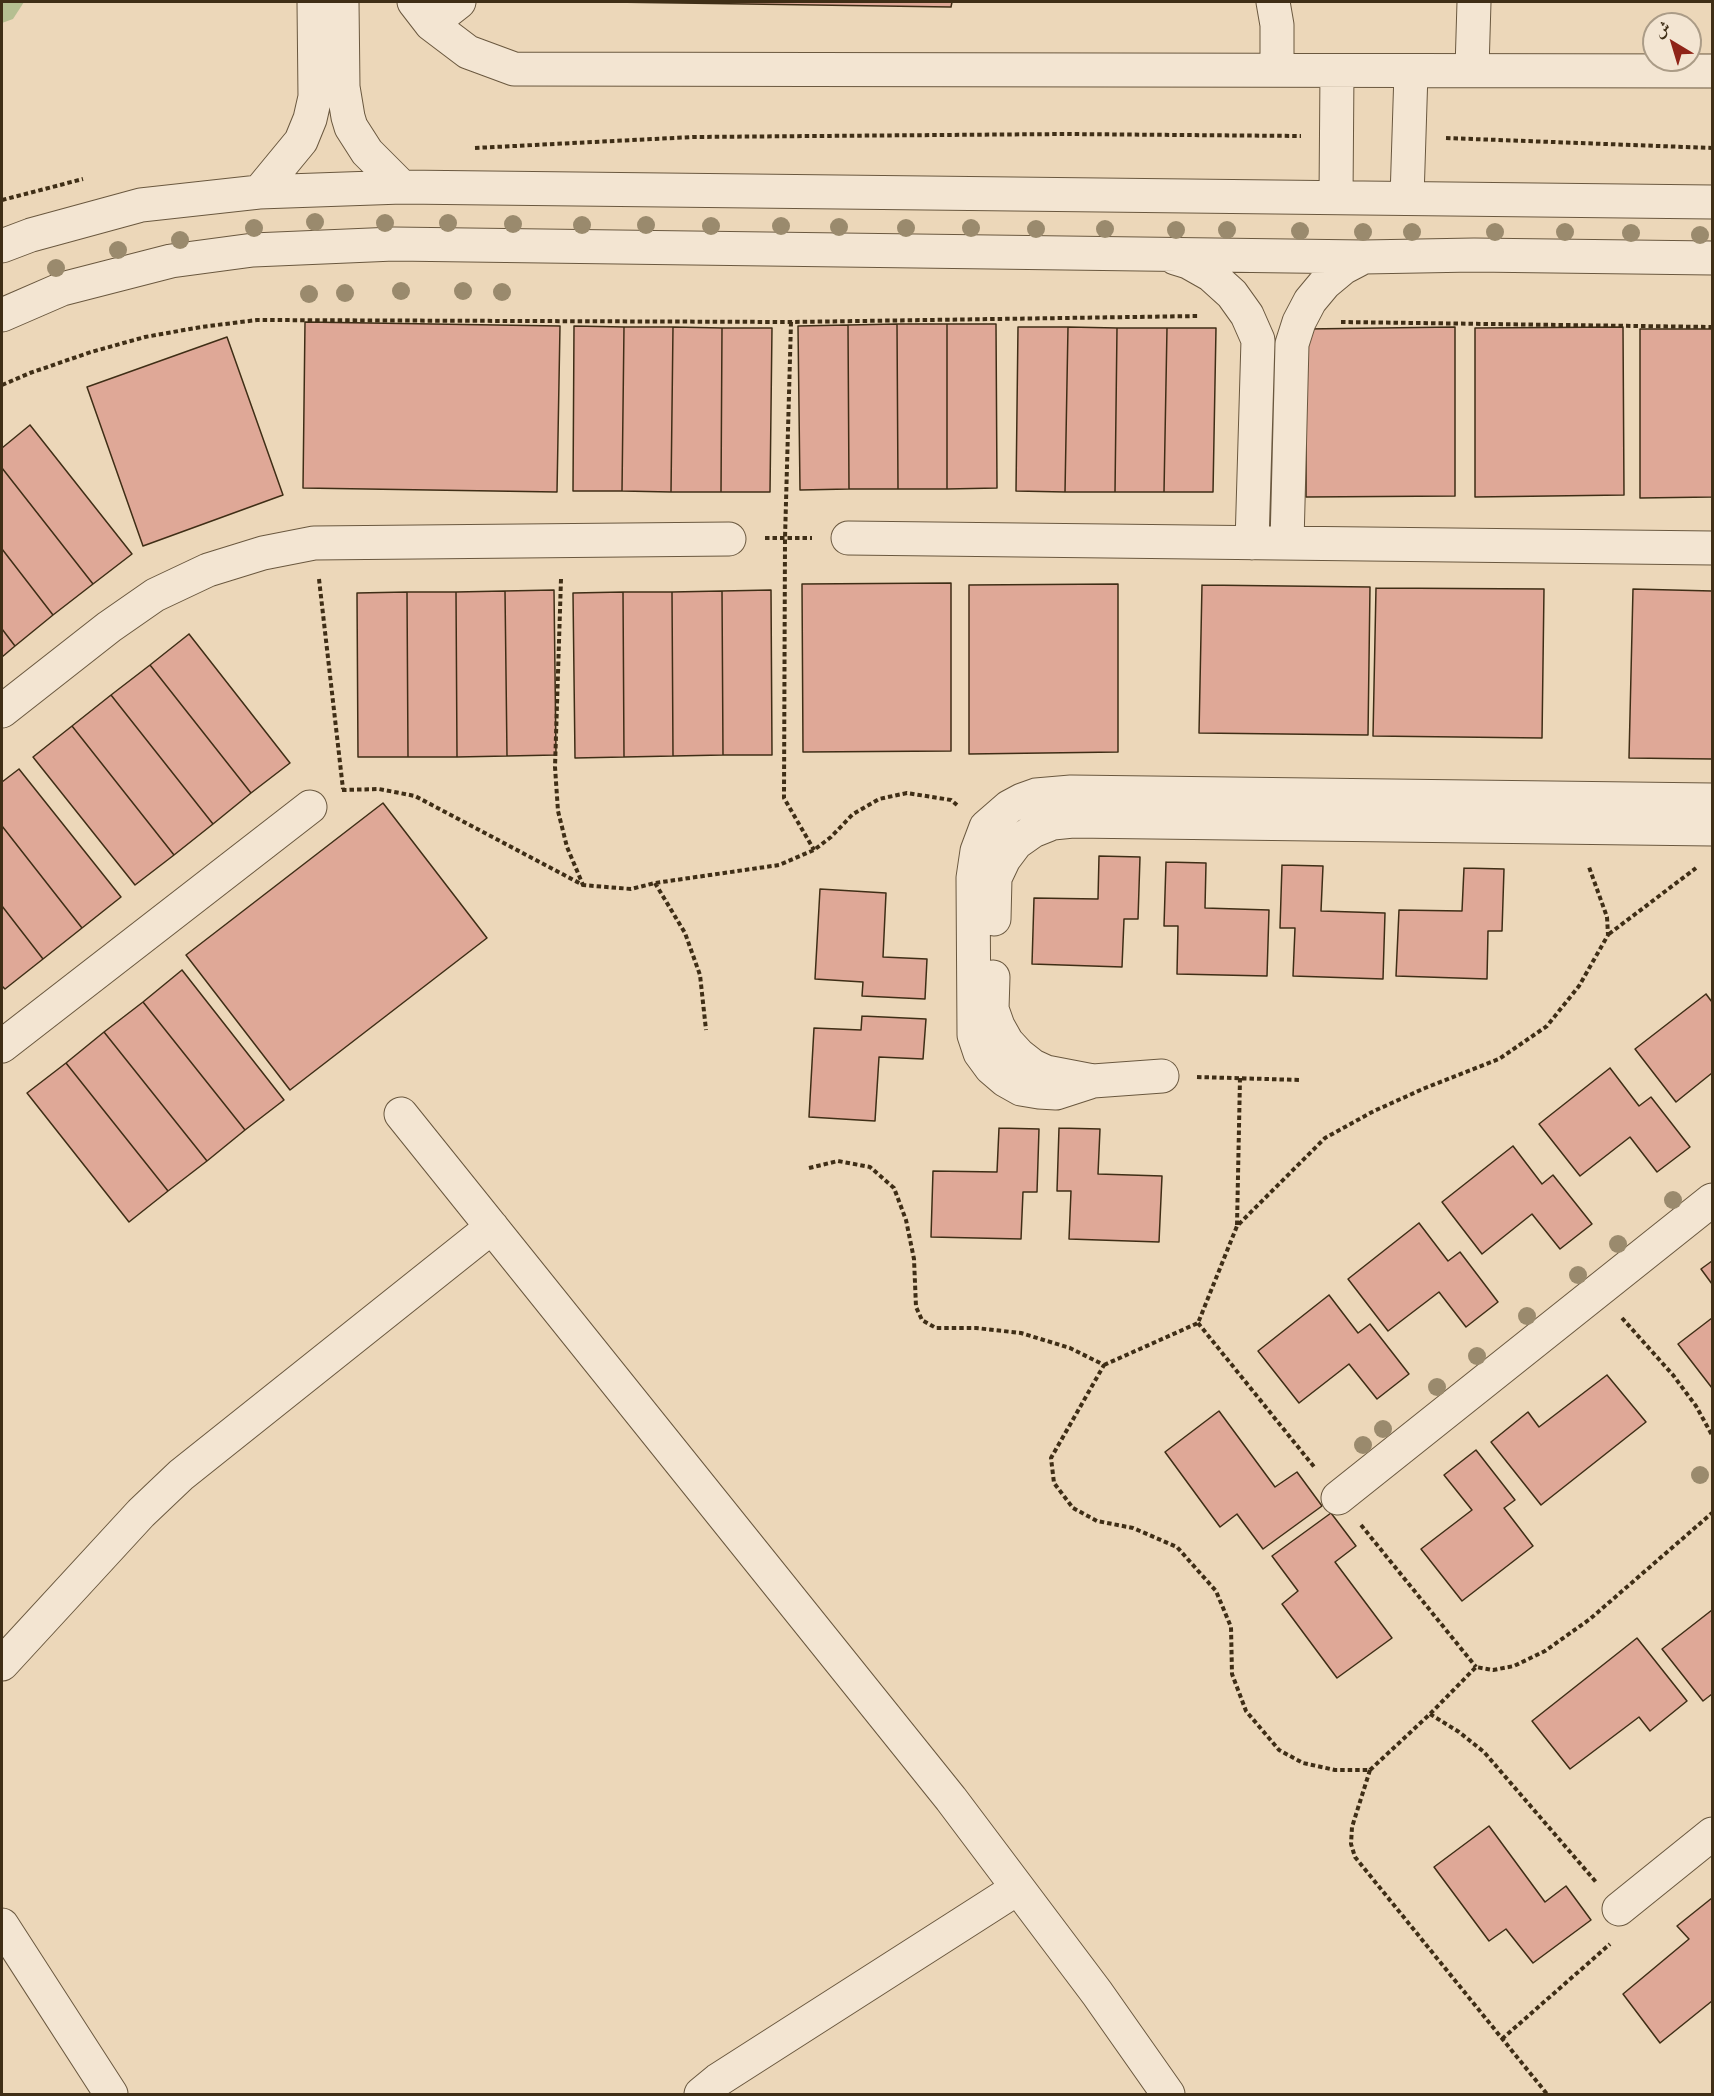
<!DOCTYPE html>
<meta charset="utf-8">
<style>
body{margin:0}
#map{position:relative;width:1714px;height:2096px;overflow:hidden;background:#ecd7b9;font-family:Alegreya,Amiri,serif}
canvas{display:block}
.frame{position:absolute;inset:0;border:3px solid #3f2e16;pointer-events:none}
.north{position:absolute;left:1642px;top:12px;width:60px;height:60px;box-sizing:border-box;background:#f3e5d2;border:2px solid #ab9c87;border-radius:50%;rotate:322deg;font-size:16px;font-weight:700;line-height:24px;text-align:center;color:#3f2e16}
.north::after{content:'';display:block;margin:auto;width:21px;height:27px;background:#8f2418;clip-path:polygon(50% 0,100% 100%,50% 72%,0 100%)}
</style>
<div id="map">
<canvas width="1714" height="2096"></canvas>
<div class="frame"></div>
<div class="north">ش</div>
</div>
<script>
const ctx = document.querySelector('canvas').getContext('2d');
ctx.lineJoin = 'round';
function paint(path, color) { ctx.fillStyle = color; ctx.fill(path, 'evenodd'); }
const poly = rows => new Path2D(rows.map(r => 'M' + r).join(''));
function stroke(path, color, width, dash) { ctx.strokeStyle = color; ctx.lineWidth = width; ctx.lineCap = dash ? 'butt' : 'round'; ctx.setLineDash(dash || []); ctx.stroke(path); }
const green = poly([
 [2,2,24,2,13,19,2,23]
]);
const building = poly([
 [610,2,952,2,951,7,610,2],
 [305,322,560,326,557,492,303,488,305,322],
 [897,324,898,489,849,489,848,325,897,324],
 [897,324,947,324,947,489,898,489,897,324],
 [947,324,996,324,997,488,947,489,947,324],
 [848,325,849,489,800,490,798,326,848,325],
 [574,326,624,327,622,491,573,491,574,326],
 [624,327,673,327,671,492,622,491,624,327],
 [673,327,722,328,721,492,671,492,673,327],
 [1018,327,1068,327,1065,492,1016,491,1018,327],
 [1068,327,1117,328,1115,492,1065,492,1068,327],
 [1455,327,1455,496,1306,497,1306,329,1455,327],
 [1623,327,1624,495,1475,497,1475,328,1623,327],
 [722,328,772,328,770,492,721,492,722,328],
 [1117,328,1167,328,1164,492,1115,492,1117,328],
 [1167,328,1216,328,1213,492,1164,492,1167,328],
 [1640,329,1712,329,1712,497,1640,498,1640,329],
 [227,337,283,495,143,546,87,387,227,337],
 [30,425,132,554,93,584,2,468,2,448,30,425],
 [2,468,93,584,53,615,2,549,2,468],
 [2,549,53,615,15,646,2,629,2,549],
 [951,583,951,751,803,752,802,584,951,583],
 [1118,584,1118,752,969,754,969,585,1118,584],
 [1202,585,1370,587,1368,735,1199,733,1202,585],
 [1376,588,1544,589,1542,738,1373,736,1376,588],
 [1633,589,1712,591,1712,759,1629,758,1633,589],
 [554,590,556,755,507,756,505,591,554,590],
 [771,590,772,755,723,755,722,591,771,590],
 [505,591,507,756,457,757,456,592,505,591],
 [722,591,723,755,673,756,672,592,722,591],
 [407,592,408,757,358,757,357,593,407,592],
 [407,592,456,592,457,757,408,757,407,592],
 [623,592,624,757,575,758,573,593,623,592],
 [623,592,672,592,673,756,624,757,623,592],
 [2,629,15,646,2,657,2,629],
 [189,634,290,763,251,793,150,665,189,634],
 [150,665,251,793,213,824,111,695,150,665],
 [111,695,213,824,174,855,72,726,111,695],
 [72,726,174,855,135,885,33,757,72,726],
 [19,769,121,897,82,928,2,826,2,782,19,769],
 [383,803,487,938,290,1090,186,955,383,803],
 [2,826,82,928,43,959,2,906,2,826],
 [1099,856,1140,857,1138,919,1124,919,1122,967,1032,964,1034,898,1098,899,1099,856],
 [1166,862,1206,863,1205,908,1269,910,1267,976,1177,974,1178,926,1164,926,1166,862],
 [1282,865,1323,866,1321,911,1385,913,1383,979,1293,976,1295,928,1280,928,1282,865],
 [1464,868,1504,869,1502,931,1488,931,1487,979,1396,976,1399,910,1462,911,1464,868],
 [820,889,886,893,883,957,927,959,925,999,862,996,863,982,815,979,820,889],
 [2,906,43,959,5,989,2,986,2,906],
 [182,970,284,1100,245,1130,143,1002,182,970],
 [1706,994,1712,1002,1712,1073,1676,1102,1635,1049,1706,994],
 [143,1002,245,1130,207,1161,104,1032,143,1002],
 [862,1016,926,1019,923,1059,879,1057,875,1121,809,1117,814,1028,861,1030,862,1016],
 [104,1032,207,1161,168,1191,66,1063,104,1032],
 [66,1063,168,1191,129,1222,27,1093,66,1063],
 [1610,1068,1639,1106,1651,1097,1690,1147,1657,1172,1630,1137,1580,1176,1539,1124,1610,1068],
 [999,1128,1039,1129,1037,1192,1023,1192,1021,1239,931,1237,933,1171,997,1172,999,1128],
 [1059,1128,1100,1129,1098,1174,1162,1176,1159,1242,1069,1239,1071,1191,1057,1191,1059,1128],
 [1513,1146,1542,1184,1553,1175,1592,1224,1560,1249,1532,1214,1482,1254,1442,1202,1513,1146],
 [1419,1223,1448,1261,1460,1252,1498,1302,1466,1327,1439,1292,1388,1331,1348,1279,1419,1223],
 [1712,1261,1712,1284,1701,1269,1712,1261],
 [1329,1295,1358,1333,1370,1324,1409,1374,1377,1399,1349,1364,1299,1403,1258,1351,1329,1295],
 [1712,1318,1712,1388,1678,1344,1712,1318],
 [1607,1375,1646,1422,1541,1505,1491,1442,1528,1412,1539,1427,1607,1375],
 [1219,1411,1275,1487,1297,1472,1322,1506,1263,1549,1237,1514,1220,1527,1165,1452,1219,1411],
 [1476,1450,1515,1500,1504,1508,1533,1546,1462,1601,1421,1549,1472,1510,1444,1475,1476,1450],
 [1331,1513,1356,1546,1335,1562,1392,1638,1337,1678,1282,1604,1298,1591,1272,1556,1331,1513],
 [1712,1610,1712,1694,1703,1701,1662,1649,1712,1610],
 [1637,1638,1687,1701,1650,1731,1639,1717,1570,1769,1532,1721,1637,1638],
 [1489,1826,1545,1902,1566,1886,1591,1920,1533,1963,1506,1929,1489,1941,1434,1867,1489,1826],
 [1712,1898,1712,2001,1660,2043,1623,1994,1689,1939,1677,1926,1712,1898]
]);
const path = poly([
 [1446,138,1712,148],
 [475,148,693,137,1065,134,1301,136],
 [2,200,83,179],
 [791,322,785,538,784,798,814,850],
 [1341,322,1712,327],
 [2,385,30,373,91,352,145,337,201,327,257,320,791,322,1200,316],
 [765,538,812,538],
 [319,579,343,789],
 [561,579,555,767,558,811,567,847,583,885],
 [342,790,379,789,415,796,583,885,631,889,655,883,779,865,814,850,831,837,853,814,879,799,907,793,951,800,957,805],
 [655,883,685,933,700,975,706,1030],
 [1609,934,1696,868],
 [1197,1077,1301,1080],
 [809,1168,838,1161,870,1167,894,1188,906,1220,914,1259,916,1307,922,1320,936,1328,976,1328,1021,1333,1070,1348,1104,1365,1051,1458,1054,1483,1073,1508,1097,1521,1133,1528,1177,1547,1216,1591,1231,1627,1232,1674,1246,1711,1279,1750,1303,1763,1335,1770,1370,1770,1352,1827,1351,1844,1355,1857,1547,2094],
 [1237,1225,1240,1078],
 [1622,1318,1673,1375,1696,1406,1712,1435],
 [1198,1323,1315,1468],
 [1104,1365,1198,1323,1237,1226,1325,1138,1374,1111,1425,1088,1499,1059,1547,1026,1579,986,1608,935,1607,917,1589,867],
 [1361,1525,1476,1667],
 [1430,1714,1459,1732,1484,1752,1596,1882],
 [1370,1770,1430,1714,1476,1667,1493,1670,1514,1666,1545,1651,1590,1619,1712,1513],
 [1502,2039,1610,1944]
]);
const minor = poly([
 [342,2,343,87,348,117,351,127,367,152,402,187],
 [414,2,431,24,468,52,514,69,1712,71],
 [1273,2,1277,25,1277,70],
 [431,24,459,2],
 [1472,69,1474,2],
 [259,192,301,141,310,119,315,97,314,2],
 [1336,197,1337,71],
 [1407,198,1411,72],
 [2,246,31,235,141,205,259,192,402,187,1712,202],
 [1175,258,1188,262,1211,275,1232,294,1247,315,1258,340,1252,543],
 [2,315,62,289,171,261,253,250,394,244,1364,257,1474,255,1712,258],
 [848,538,1712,548],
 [1287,543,1292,344,1299,322,1310,301,1325,283,1343,268,1364,257],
 [2,711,109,627,155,595,208,570,263,553,314,543,729,539],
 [994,919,995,878,1004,859,1016,843,1033,831,1053,823,1073,821,1712,829],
 [993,977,992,1009,998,1026,1007,1042,1019,1055,1033,1066,1046,1072,1093,1081,1162,1076],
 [2,1046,310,807],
 [1093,1081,1056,1093,1039,1092,1021,1089,1005,1080,991,1068,980,1053,974,1035,973,878,977,851,986,827,1009,807,1022,800,1036,795,1071,792,1712,800],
 [401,1114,951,1799,1097,1993,1168,2094],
 [1338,1498,1712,1200],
 [2,1664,141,1513,181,1475,492,1227],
 [1619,1909,1712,1834],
 [2,1925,111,2094],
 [701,2094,718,2080,1018,1888]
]);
const trees = [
 [315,222],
 [385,223],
 [448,223],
 [513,224],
 [582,225],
 [646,225],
 [711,226],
 [781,226],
 [839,227],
 [254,228],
 [906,228],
 [971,228],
 [1036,229],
 [1105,229],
 [1176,230],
 [1227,230],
 [1300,231],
 [1363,232],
 [1412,232],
 [1495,232],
 [1565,232],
 [1631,233],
 [1700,235],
 [180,240],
 [118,250],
 [56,268],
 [401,291],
 [463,291],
 [502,292],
 [345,293],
 [309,294],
 [1673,1200],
 [1618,1244],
 [1578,1275],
 [1527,1316],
 [1477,1356],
 [1437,1387],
 [1383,1429],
 [1363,1445],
 [1700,1475]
];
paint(green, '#b5bf91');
paint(building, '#dfa897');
stroke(building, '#3f2e16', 1.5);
stroke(minor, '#6a583f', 35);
stroke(path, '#3f2e16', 4, [4.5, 3]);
stroke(minor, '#f3e5d2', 33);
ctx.fillStyle = '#9a8a6d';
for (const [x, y] of trees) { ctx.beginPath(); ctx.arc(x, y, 9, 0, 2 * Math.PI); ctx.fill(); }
</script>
